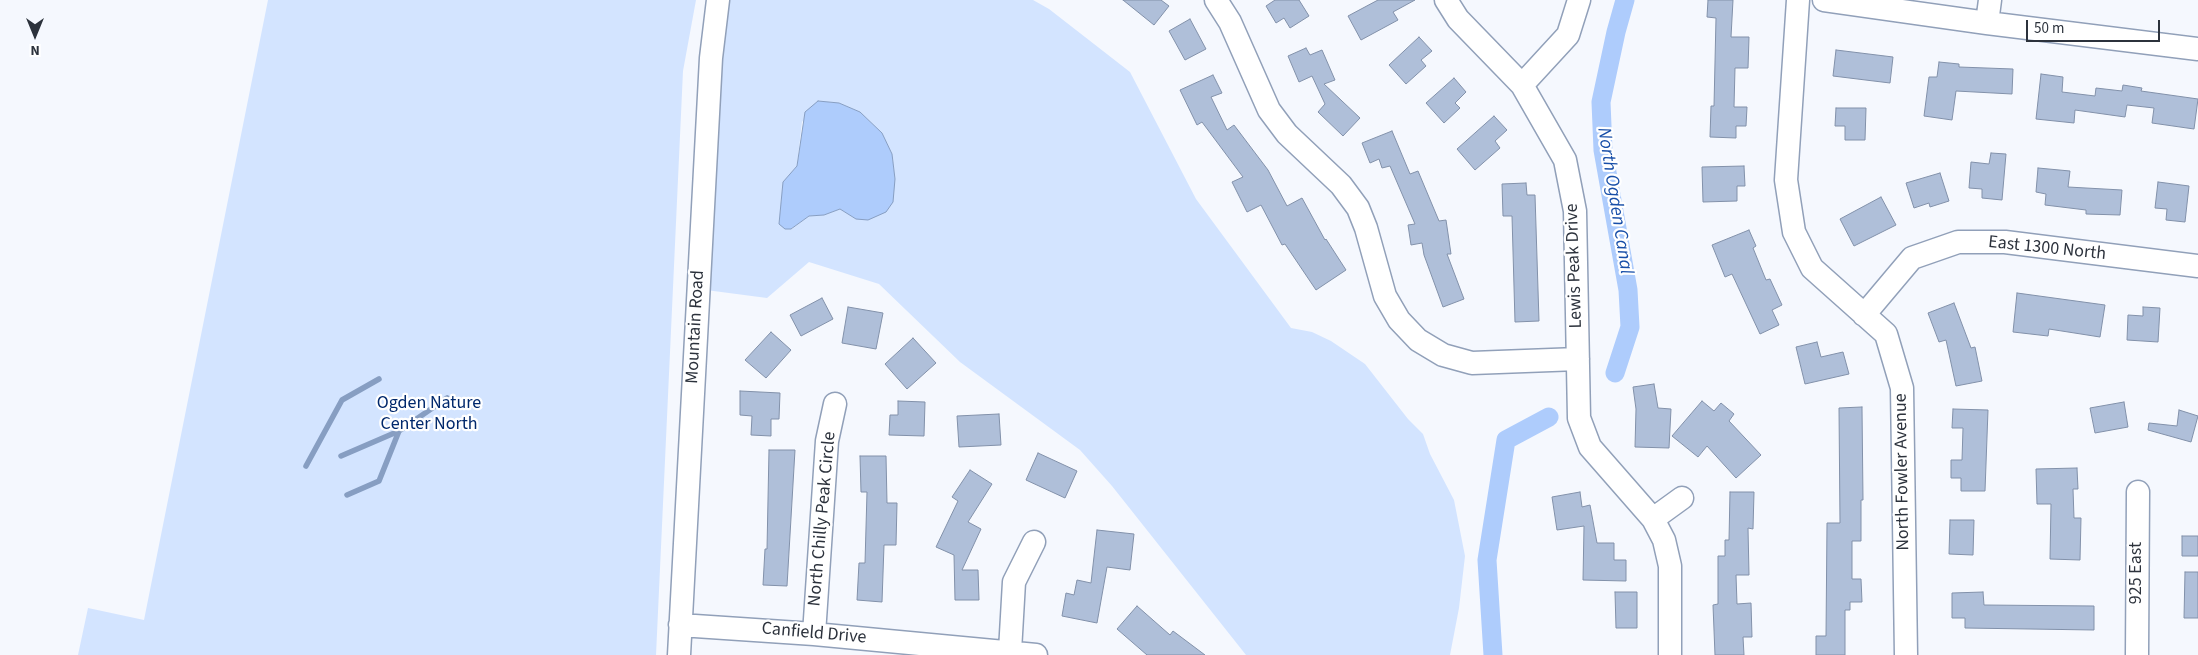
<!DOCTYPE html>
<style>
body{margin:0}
#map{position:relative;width:2198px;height:655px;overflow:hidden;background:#f5f8fe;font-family:"Source Sans 3",sans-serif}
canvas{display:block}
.north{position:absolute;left:10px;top:10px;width:50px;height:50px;-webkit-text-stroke:4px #fff;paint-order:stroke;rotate:180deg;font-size:14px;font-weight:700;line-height:20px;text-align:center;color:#2c323c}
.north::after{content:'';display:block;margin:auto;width:18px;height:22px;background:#2c323c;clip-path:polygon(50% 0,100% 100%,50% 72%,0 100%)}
.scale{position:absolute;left:2026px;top:20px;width:134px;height:22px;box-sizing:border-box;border:2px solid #2c323c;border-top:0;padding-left:6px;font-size:15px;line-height:18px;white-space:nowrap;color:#2c323c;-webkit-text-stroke:4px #fff;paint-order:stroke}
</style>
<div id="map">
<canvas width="2198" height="655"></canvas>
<div class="north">N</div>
<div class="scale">50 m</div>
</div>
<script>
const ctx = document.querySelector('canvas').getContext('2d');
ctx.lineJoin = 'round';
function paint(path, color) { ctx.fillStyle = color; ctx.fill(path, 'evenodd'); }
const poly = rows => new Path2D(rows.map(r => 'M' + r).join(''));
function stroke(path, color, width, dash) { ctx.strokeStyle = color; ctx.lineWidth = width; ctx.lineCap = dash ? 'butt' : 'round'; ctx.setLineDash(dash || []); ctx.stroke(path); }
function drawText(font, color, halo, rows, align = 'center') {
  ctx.font = font + ' "Source Sans 3",sans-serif'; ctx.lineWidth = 4.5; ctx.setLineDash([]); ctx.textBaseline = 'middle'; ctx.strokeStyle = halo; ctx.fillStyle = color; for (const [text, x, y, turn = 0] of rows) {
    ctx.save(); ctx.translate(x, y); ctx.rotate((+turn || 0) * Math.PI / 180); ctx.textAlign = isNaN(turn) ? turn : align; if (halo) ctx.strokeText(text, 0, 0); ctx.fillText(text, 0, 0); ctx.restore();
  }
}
const green = poly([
 [268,0,696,0,683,71,656,655,78,655,88,608,144,620],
 [727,0,1033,0,1049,9,1130,72,1196,199,1291,328,1312,332,1331,341,1365,364,1408,419,1423,434,1430,454,1454,500,1465,556,1459,608,1450,655,1246,655,1112,486,1080,450,960,362,879,284,809,262,767,298,706,290,718,69],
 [818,101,839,103,860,112,882,133,892,154,895,179,856,219,840,209,824,215,809,216,792,229,779,224,783,183,797,166,802,122]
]);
const water = poly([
 [818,101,839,103,860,112,882,133,892,154,895,179,893,202,886,212,868,220,856,219,840,209,824,215,809,216,791,229,785,229,779,224,783,182,797,166,805,112,818,101]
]);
const stream = poly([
 [341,456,399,431],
 [306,466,342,400,379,379],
 [347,495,379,481,399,431,447,398]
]);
const canal = poly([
 [1615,373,1630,327,1628,290,1603,150,1601,102,1616,32,1625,0],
 [1493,655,1487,560,1506,440,1549,417]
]);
const building = poly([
 [1123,0,1161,0,1169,6,1154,25,1123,0],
 [1275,0,1299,0,1309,16,1290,28,1284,18,1276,23,1266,6,1275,0],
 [1378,0,1415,0,1393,12,1398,20,1361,40,1348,16,1378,0],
 [1708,0,1733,0,1731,37,1749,37,1748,68,1735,68,1734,107,1747,107,1746,126,1736,126,1736,138,1710,137,1711,106,1714,106,1716,18,1707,17,1708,0],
 [1190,19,1206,49,1185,60,1169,31,1190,19],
 [1419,37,1432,51,1421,60,1426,66,1406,84,1389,65,1419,37],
 [1306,48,1310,55,1322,50,1335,80,1324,84,1360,118,1343,136,1318,112,1325,104,1312,76,1299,82,1288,56,1306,48],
 [1836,50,1893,57,1890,83,1833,76,1836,50],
 [1939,62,1959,64,1959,67,2013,69,2012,94,1956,91,1952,120,1924,116,1929,77,1937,77,1939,62],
 [2041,74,2063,77,2062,92,2095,96,2096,88,2122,91,2123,85,2142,88,2141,91,2198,99,2194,129,2152,123,2154,108,2127,105,2125,117,2075,110,2074,123,2036,119,2041,74],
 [1213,75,1222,93,1211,97,1227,130,1234,125,1268,170,1287,206,1302,198,1325,240,1326,239,1346,270,1316,290,1285,244,1282,245,1261,205,1247,212,1232,182,1243,177,1202,122,1197,125,1180,90,1213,75],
 [1454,78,1466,92,1455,103,1460,108,1444,123,1426,103,1454,78],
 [1836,108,1866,108,1865,140,1845,140,1845,126,1835,126,1836,108],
 [1494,116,1507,130,1495,141,1500,148,1475,170,1457,149,1494,116],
 [1392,131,1410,174,1418,171,1439,221,1446,220,1451,254,1447,254,1464,299,1443,307,1424,255,1422,243,1411,245,1408,225,1415,224,1390,166,1382,168,1379,159,1370,163,1362,143,1392,131],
 [1991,153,2006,154,2002,200,1982,198,1982,189,1969,188,1971,162,1989,164,1991,153],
 [1744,166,1745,186,1737,186,1737,201,1703,202,1702,167,1744,166],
 [2038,168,2070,171,2068,187,2122,190,2120,215,2086,214,2086,210,2045,205,2046,194,2036,192,2038,168],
 [1940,173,1949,201,1930,207,1929,203,1914,208,1906,183,1940,173],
 [2158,182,2189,186,2185,222,2166,220,2167,209,2155,208,2158,182],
 [1526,183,1527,195,1535,195,1539,321,1515,322,1512,216,1503,216,1502,184,1526,183],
 [1881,197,1896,225,1854,246,1840,219,1881,197],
 [1749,230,1756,246,1753,248,1766,280,1770,279,1782,305,1772,310,1779,325,1760,334,1732,274,1725,277,1712,245,1749,230],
 [2017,293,2105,305,2100,337,2049,329,2048,336,2013,332,2017,293],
 [822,298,833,319,801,336,790,315,822,298],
 [1954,303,1971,348,1975,347,1982,381,1956,386,1946,340,1939,342,1928,313,1954,303],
 [848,307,883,313,876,349,842,343,848,307],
 [2143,307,2160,308,2158,342,2127,340,2128,315,2143,316,2143,307],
 [771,332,791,350,766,378,745,360,771,332],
 [913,338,936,363,907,389,885,364,913,338],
 [1817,342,1821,357,1843,352,1849,374,1805,384,1796,347,1817,342],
 [1654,384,1658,408,1671,409,1669,448,1635,447,1636,409,1633,387,1654,384],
 [740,391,780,393,779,419,771,419,771,436,751,435,752,416,740,415,740,391],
 [898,401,925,402,924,436,889,435,890,415,898,415,898,401],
 [1702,401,1714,411,1721,403,1734,414,1729,421,1761,455,1736,478,1707,446,1698,457,1672,436,1702,401],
 [2124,402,2128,427,2095,433,2090,408,2124,402],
 [1862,407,1863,500,1861,500,1861,541,1852,541,1852,579,1861,579,1862,602,1850,602,1850,610,1845,610,1845,655,1816,655,1816,636,1826,636,1827,523,1840,523,1839,408,1862,407],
 [1953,409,1988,410,1985,491,1961,491,1961,478,1951,478,1951,460,1962,460,1963,428,1952,428,1953,409],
 [2179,410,2198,416,2191,442,2148,430,2149,423,2177,426,2179,410],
 [999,414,1001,445,959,447,957,416,999,414],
 [769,450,795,450,787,586,763,585,765,549,767,549,769,450],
 [1038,453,1077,471,1065,498,1026,480,1038,453],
 [860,456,886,456,887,503,897,503,896,545,884,545,882,602,857,600,859,563,865,563,867,492,861,492,860,456],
 [2077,468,2078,489,2073,489,2074,518,2081,518,2080,560,2050,559,2051,504,2037,504,2036,469,2077,468],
 [970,470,992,484,968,522,981,529,962,570,978,570,979,600,955,600,954,555,936,547,958,501,952,497,970,470],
 [1580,492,1582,507,1590,505,1597,543,1614,543,1614,560,1626,560,1626,581,1583,580,1584,526,1557,530,1552,497,1580,492],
 [1730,492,1754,492,1753,529,1748,528,1749,575,1736,575,1737,604,1751,603,1752,637,1743,637,1744,655,1715,655,1713,605,1718,604,1718,556,1725,556,1725,540,1729,540,1730,492],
 [1950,520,1974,520,1973,555,1949,554,1950,520],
 [1097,530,1134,534,1130,570,1107,567,1097,623,1062,616,1066,593,1074,595,1077,580,1091,583,1097,530],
 [2182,536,2198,536,2198,556,2182,556,2182,536],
 [2185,572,2198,572,2198,618,2184,618,2185,572],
 [1615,592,1637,592,1637,628,1616,628,1615,592],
 [1983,592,1984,605,2094,606,2094,630,1965,628,1965,618,1952,618,1952,593,1983,592],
 [1137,606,1170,635,1173,631,1205,655,1147,655,1117,629,1137,606]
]);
const minor = poly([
 [1216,0,1230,22,1269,110,1287,134,1341,185,1358,208,1366,228,1385,296,1399,320,1418,340,1443,355,1472,363,1578,359],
 [1446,0,1458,19,1522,85,1565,160,1575,211,1579,418,1590,447,1653,519,1664,540,1670,566,1670,655],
 [1798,0,1786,180,1794,232,1812,268,1886,334,1902,388,1906,655],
 [1824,0,1987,23,2198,49],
 [1987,23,1990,0],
 [1522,85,1568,35,1579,0],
 [1864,315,1912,258,1958,242,2005,242,2198,266],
 [1653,519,1682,498],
 [680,625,814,634,1036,655],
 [814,634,827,441,835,404],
 [1010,651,1014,582,1034,542],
 [679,655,711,58,718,0],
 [2137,655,2138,492]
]);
const streetNames = [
 ["East 1300 North",2047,249,6],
 ["Lewis Peak Drive",1575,266,-92],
 ["Mountain Road",696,327,-87],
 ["North Fowler Avenue",1903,472,-91],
 ["North Chilly Peak Circle",823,519,-85],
 ["925 East",2137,573,-90],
 ["Canfield Drive",814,634,5]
];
const parkNames = [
 ["Ogden Nature",429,404],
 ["Center North",429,425]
];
const waterNames = [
 ["North Ogden Canal",1614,201,81]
];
paint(green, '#d3e4ff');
paint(water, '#aeccfc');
stroke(water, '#879ec2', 1);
stroke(stream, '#879ec2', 5.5);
stroke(canal, '#aeccfc', 19);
paint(building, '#afbfd9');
stroke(building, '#8291aa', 1);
stroke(minor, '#91a0b9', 25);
stroke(minor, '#fff', 22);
drawText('18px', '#2c323c', '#fff', streetNames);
drawText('18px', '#00286c', '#fff', parkNames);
drawText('italic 19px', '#174ea8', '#fff', waterNames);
</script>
